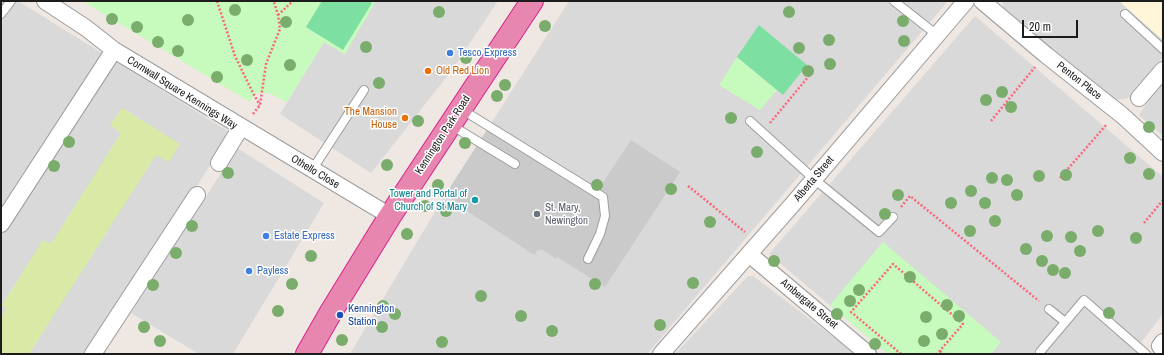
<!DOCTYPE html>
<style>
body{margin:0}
#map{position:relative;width:1164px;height:355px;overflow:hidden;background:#eee7e2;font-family:"Archivo Narrow",sans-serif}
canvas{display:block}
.frame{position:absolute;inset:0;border:2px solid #1c1c1c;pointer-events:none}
.scale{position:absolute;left:1022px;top:20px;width:56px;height:18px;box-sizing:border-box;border:2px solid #1c1c1c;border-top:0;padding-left:5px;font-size:12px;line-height:14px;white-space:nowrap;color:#1c1c1c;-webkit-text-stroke:3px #fff;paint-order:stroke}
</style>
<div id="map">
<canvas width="1164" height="355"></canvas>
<div class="frame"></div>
<div class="scale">20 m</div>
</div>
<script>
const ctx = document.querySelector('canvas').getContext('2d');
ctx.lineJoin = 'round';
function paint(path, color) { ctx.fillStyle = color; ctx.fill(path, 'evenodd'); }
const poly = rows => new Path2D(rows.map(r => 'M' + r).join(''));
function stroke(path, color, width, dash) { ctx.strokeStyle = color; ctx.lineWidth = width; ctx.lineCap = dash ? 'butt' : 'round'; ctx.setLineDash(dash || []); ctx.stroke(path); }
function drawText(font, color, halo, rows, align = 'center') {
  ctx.font = font + ' "Archivo Narrow",sans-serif'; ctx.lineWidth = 3; ctx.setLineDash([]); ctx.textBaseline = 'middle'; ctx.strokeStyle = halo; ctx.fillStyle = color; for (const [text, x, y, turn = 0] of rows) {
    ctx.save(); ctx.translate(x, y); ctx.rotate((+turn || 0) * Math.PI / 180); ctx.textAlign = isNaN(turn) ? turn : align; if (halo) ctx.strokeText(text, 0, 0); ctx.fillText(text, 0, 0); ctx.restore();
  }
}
const residential = poly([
 [1,1,18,1,231,133,88,354,1,354],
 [375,1,498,1,452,70,371,173,280,114,324,42,345,54],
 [569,1,948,1,647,354,350,354,445,195,460,204,459,206,534,255,538,250,543,250,556,259,557,256,596,193,492,122],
 [1002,1,1119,1,1163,40,1163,57,1132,97,1107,102,1005,16],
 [975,16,1163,177,1163,314,1135,350,1138,354,888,354,769,254],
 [1163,78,1163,136,1139,115],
 [237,148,324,203,233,354,199,354,131,313],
 [748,276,753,276,856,354,675,354]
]);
const education = poly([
 [1119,1,1163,1,1163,40]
]);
const religious = poly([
 [492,122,596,193,631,140,680,172,605,287,557,257,556,259,543,250,538,250,534,255,459,206,460,204,445,195]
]);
const grass = poly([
 [122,108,180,144,169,162,156,155,29,354,1,354,1,318,7,308,2,305,43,240,51,244,121,133,110,125]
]);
const park = poly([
 [82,1,376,1,345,54,324,42,287,102,269,93,256,93,254,95,250,102],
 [737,57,777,90,760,110,719,85],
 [883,242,1001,342,991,354,888,354,830,305]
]);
const pitch = poly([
 [322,1,368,1,372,3,343,50,306,27],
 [759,25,807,65,783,95,737,57]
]);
const path = poly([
 [217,1,235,56,254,95,260,105],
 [278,15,293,1],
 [253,114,260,105,266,64,280,29,278,15,274,2,273,1],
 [991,121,1035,67],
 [770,123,813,71],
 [1060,178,1107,124],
 [688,186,745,232],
 [901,207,910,196,1039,301],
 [1144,223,1163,200],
 [940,351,944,354],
 [901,354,851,312,893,264,963,324,937,354]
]);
const lane = poly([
 [894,1,937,35],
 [1,14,11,1],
 [1125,14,1163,49],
 [461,109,603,197,605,216,600,234,588,259],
 [750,121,814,179,879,232,893,217],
 [451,125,515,164],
 [312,170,364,90],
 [1049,309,1065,322],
 [1040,352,1084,300,1146,354]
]);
const street = poly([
 [45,1,86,28,114,50,390,216],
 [982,1,1046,55,1123,116,1163,153],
 [1139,98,1163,70],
 [219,163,241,127],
 [1,224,114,50],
 [749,254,868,354],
 [1163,342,1160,346,1163,350],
 [93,354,197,195],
 [661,354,792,205,966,1]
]);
const highway = poly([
 [307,354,331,312,390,216,532,1]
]);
const trees = [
 [235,10],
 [439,12],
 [789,12],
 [112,19],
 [188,20],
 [903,21],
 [286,22],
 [545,26],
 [137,27],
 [829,40],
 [904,41],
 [158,42],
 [366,47],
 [799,48],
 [178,51],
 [466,58],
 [247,60],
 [830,64],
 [290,65],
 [808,71],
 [217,77],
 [379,83],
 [505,85],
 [1002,92],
 [497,96],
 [986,100],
 [1011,107],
 [731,118],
 [418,121],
 [1149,127],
 [69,142],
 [465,143],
 [757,152],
 [1130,158],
 [387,165],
 [54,166],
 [228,173],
 [1149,174],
 [1066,175],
 [1039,176],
 [992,178],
 [1007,180],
 [438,185],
 [597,185],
 [671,189],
 [971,191],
 [898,195],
 [1017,195],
 [951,203],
 [985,203],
 [425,206],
 [446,211],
 [885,214],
 [995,221],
 [710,222],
 [192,226],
 [970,231],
 [1098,231],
 [407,234],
 [1047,236],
 [1071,237],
 [1136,238],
 [1026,249],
 [1080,251],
 [176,253],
 [311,256],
 [774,261],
 [1042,261],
 [1053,270],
 [1065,273],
 [910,277],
 [693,283],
 [292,284],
 [595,284],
 [153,285],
 [859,290],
 [481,296],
 [850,301],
 [947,305],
 [383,306],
 [278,311],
 [1109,313],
 [395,314],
 [837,314],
 [521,316],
 [959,316],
 [926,317],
 [660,325],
 [144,327],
 [382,327],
 [552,331],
 [942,334],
 [342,340],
 [160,341],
 [924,341],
 [442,342],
 [875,344]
];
const markers = [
 [450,53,4,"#3f7fe0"],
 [428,71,4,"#e8710a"],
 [405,118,4,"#e8710a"],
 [475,200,4,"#0f9aa8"],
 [537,214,4,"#6b7280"],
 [266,236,4,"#3f7fe0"],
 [249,271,4,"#3f7fe0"],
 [340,315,4,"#1a4fb4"]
];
const shopNames = [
 ["Tesco Express",458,53],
 ["Estate Express",274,236],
 ["Payless",257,271]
];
const foodNames = [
 ["Old Red Lion",436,71],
 ["The Mansion",397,112,"right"],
 ["House",397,125,"right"]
];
const streetNames = [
 ["Penton Place",1079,81,38],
 ["Cornwall Square Kennings Way",182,93,32],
 ["Kennington Park Road",443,135,-57],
 ["Othello Close",315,172,31],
 ["Alberta Street",814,179,-50],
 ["Ambergate Street",809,304,40]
];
const cultureNames = [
 ["Tower and Portal of",467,194],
 ["Church of St Mary",467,207]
];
const worshipNames = [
 ["St. Mary,",545,208],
 ["Newington",545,221]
];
const transitNames = [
 ["Kennington",348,309],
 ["Station",348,322]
];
paint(residential, '#dad9d9');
paint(education, '#fff6d9');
paint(religious, '#cacaca');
paint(grass, '#d8eaa6');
paint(park, '#c7fabd');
paint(pitch, '#7ddfa2');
stroke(lane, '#9d9d9d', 10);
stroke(street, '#9d9d9d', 18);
stroke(highway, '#da218d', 24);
stroke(path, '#fc657a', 2.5, [2, 2]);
stroke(lane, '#fff', 8);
stroke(street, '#fff', 16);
stroke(highway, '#e787b0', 22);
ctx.fillStyle = '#7aac6b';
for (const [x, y] of trees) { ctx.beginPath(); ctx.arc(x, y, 6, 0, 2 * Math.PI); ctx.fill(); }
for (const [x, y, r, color] of markers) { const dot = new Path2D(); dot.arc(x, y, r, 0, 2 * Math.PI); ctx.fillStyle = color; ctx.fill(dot); stroke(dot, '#fff', 1.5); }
drawText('11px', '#366cbe', '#fff', shopNames, 'left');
drawText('11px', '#c56008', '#fff', foodNames, 'left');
drawText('11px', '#1c1c1c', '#fff', streetNames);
drawText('11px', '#0d838f', '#fff', cultureNames, 'right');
drawText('11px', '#5b616d', '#fff', worshipNames, 'left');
drawText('11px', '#164399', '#fff', transitNames, 'left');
</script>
